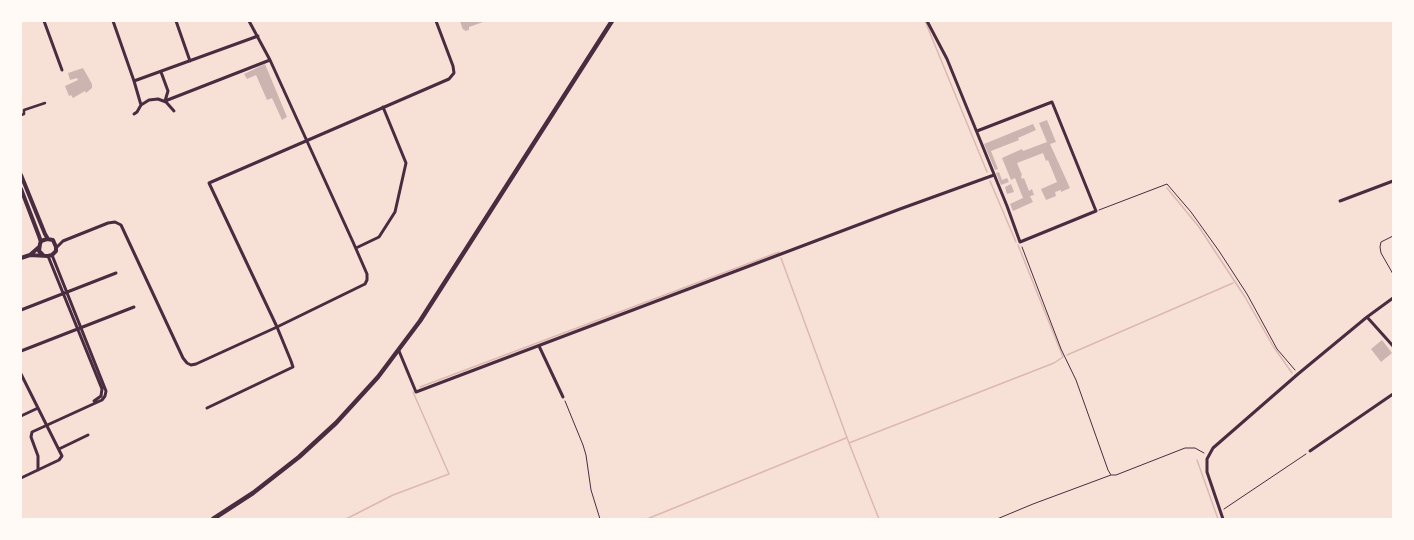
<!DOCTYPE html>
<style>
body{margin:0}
#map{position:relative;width:1414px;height:540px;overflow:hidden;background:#f7e1d7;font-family:Quicksand,sans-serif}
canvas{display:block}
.frame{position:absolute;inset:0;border:22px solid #fffaf5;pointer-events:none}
</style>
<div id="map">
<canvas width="1414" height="540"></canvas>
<div class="frame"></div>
</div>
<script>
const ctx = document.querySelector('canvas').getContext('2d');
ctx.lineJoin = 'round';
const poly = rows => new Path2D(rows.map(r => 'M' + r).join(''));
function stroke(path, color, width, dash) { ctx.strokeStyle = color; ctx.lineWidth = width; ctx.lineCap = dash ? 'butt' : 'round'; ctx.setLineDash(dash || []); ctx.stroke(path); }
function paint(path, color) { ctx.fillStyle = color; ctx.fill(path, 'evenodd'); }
const stream = poly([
 [925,21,987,172],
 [990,181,1016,242],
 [1167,188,1199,227,1245,297,1273,346,1292,373],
 [781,258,849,443,1054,363,1063,357,1018,245],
 [1067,355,1233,283],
 [420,387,779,252],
 [849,443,879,519],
 [1197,460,1218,519],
 [346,519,393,495,449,474,413,392],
 [647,519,846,438]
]);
const building = poly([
 [460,21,486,21,469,27,469,30,465,31,464,29,463,30],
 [265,64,287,117,282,120,272,98,267,100,256,75,247,79,244,74],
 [83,68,92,84,92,88,86,93,85,91,73,98,71,95,69,96,65,86,78,80,77,78,70,80,68,73],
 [1047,120,1056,142,1050,144,1070,188,1061,192,1061,190,1055,192,1056,196,1046,200,1041,189,1057,182,1048,160,1046,161,1043,153,1017,163,1022,175,1021,176,1022,179,1024,178,1029,191,1032,189,1034,195,1030,196,1033,202,1013,211,1010,204,1023,198,1015,178,1011,180,1002,158,1022,149,1023,151,1047,142,1039,123],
 [1033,124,1036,130,1018,138,1019,140,991,151,998,169,995,170,984,144],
 [999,172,1002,180,1007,178,1009,182,1001,185,996,173],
 [1011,184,1014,192,1007,194,1005,187],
 [1382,340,1392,353,1381,362,1371,349]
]);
const path = poly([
 [1099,210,1167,184,1191,212,1219,251,1247,294,1277,349,1295,370],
 [1393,236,1381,242,1380,247,1381,253,1393,274],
 [1022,247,1061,349,1076,380,1108,470,1111,475],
 [565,401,583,445,586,455,591,490,600,519],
 [1112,475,1116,475,1185,448,1195,448,1204,453],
 [1224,509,1306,454],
 [997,519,1033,504,1111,475]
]);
const pedestrian = poly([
 [21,115,24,114,24,110,45,103]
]);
const minor = poly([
 [44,21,62,70],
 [113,21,134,81,141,105,137,112,134,114],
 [176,21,190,61],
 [927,21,947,59,1007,206,1020,242,1096,211,1052,102,977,131],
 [161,72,168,91,165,101],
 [134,81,258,36],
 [165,101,270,60],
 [141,105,149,100,158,99,166,102,174,111],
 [1340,201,1393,181],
 [56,248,63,241,108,223,115,222,121,225,183,358,187,363,191,365,196,364,277,327,365,284,367,280,367,274,353,242,270,60,249,21],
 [356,248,379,237,395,212,406,163,383,107],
 [48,256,102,389,101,396,94,401],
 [21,310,116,273],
 [1367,317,1393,346],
 [539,346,563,397],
 [21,351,134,307],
 [399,351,416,392,900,209,994,175],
 [21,374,62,456,59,460,21,478],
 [207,408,293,367,291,361,277,327,209,183,449,79,454,73,453,66,436,21],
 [21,416,38,408],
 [59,449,88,435],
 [1310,451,1393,394],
 [38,470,38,456,31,437,32,432,102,400,105,396,106,391,52,255],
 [1223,519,1207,472,1207,459,1213,448,1298,374,1367,317,1393,298]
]);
const tertiary = poly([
 [21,175,45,234,48,239],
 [21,189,39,236,41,242],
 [30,255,48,256,52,255,56,251,56,247,53,240,47,239,41,241,40,244,39,251,43,255],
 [21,258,30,255,39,247]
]);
const secondary = poly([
 [213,519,253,493,299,457,336,423,378,377,420,321,612,21]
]);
stroke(stream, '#dcb8b0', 1.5);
paint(building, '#ccb4b1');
stroke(path, '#4a2c40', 1);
stroke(pedestrian, '#4a2c40', 2.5);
stroke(minor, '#4a2c40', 3);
stroke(tertiary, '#4a2c40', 4);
stroke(secondary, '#4a2c40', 4.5);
</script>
